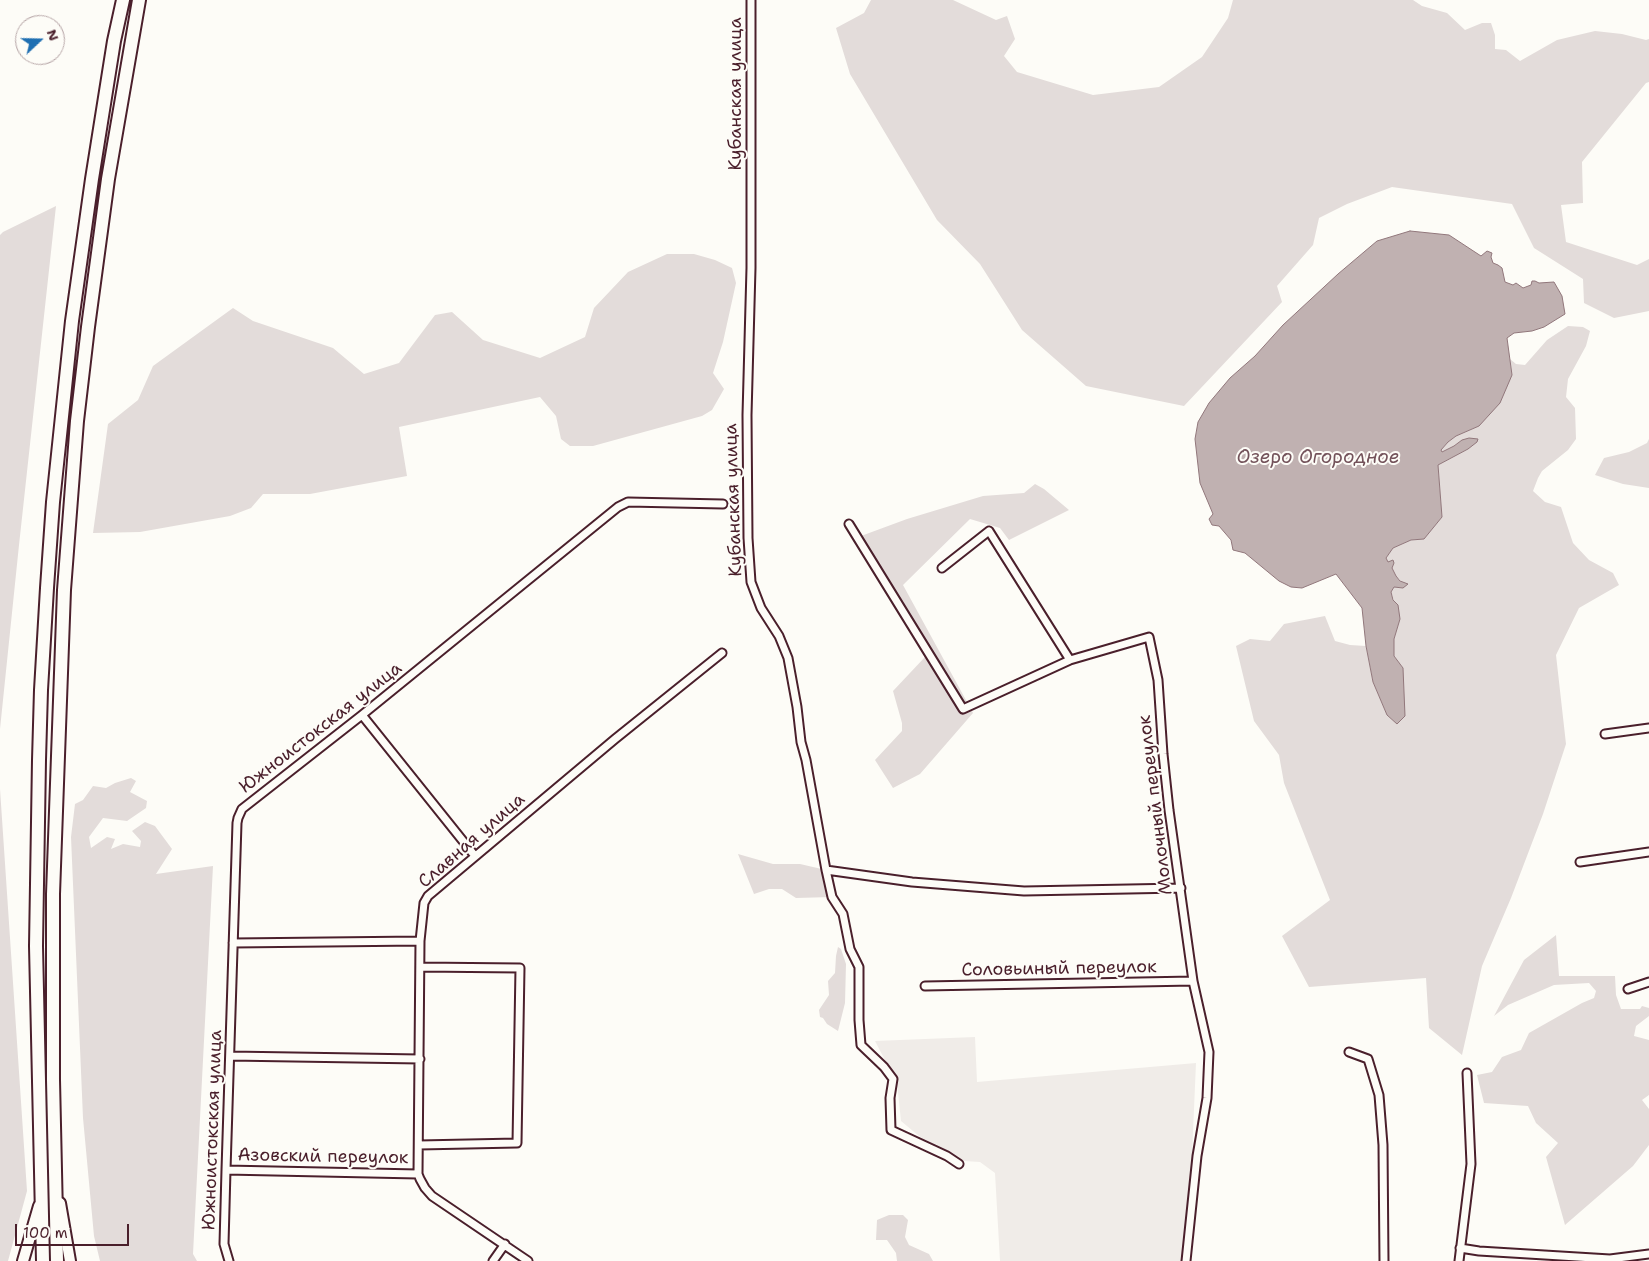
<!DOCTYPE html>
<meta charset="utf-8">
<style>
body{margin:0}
#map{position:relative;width:1649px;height:1261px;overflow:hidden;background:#fdfcf7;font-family:"Shantell Sans",sans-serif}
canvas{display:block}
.north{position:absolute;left:15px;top:15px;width:50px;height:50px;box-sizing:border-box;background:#fdfcf7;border:1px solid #b5a4a5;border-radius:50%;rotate:69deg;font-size:14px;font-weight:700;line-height:20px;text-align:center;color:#4a1f2b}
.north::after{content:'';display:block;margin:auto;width:18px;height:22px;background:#1f6fb2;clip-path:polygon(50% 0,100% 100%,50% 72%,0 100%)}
.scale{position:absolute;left:15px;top:1224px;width:114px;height:22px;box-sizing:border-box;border:2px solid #4a1f2b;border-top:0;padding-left:6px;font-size:15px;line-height:18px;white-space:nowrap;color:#4a1f2b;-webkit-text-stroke:4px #fdfcf7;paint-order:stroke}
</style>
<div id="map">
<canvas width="1649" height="1261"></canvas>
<div class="north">N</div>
<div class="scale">100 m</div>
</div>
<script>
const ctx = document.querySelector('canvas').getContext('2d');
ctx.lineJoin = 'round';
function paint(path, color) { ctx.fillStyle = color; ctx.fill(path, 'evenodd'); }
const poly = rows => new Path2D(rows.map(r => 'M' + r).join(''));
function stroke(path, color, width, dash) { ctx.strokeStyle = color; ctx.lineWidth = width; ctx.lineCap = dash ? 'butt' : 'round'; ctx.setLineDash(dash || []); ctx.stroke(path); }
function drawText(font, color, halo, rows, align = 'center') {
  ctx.font = font + ' "Shantell Sans",sans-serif'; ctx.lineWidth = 4; ctx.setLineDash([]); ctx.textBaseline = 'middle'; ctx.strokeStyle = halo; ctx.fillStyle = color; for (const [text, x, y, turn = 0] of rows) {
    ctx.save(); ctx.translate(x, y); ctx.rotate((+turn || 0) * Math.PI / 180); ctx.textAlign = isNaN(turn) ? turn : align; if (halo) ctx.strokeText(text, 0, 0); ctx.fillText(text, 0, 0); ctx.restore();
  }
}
const built = poly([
 [975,1037,977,1082,1196,1063,1191,1178,1183,1261,1000,1261,995,1173,980,1162,964,1161,925,1141,901,1121,897,1083,875,1041]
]);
const green = poly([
 [871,0,953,0,996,20,1007,16,1015,39,1004,56,1017,72,1093,95,1159,87,1202,57,1228,18,1233,0,1413,0,1422,6,1447,13,1465,30,1482,23,1491,23,1495,35,1495,49,1506,50,1520,61,1557,40,1595,31,1622,34,1646,40,1649,39,1649,82,1646,83,1582,162,1583,203,1561,205,1566,242,1637,265,1649,259,1649,311,1614,318,1584,303,1583,279,1534,248,1512,204,1392,187,1347,204,1319,218,1313,245,1277,286,1282,302,1184,406,1086,386,1022,330,980,264,937,220,850,74,836,28,864,13],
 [56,206,19,545,0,729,0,235,3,232],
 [667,254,694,254,715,260,732,268,736,283,723,342,713,373,724,389,712,410,702,416,593,446,570,446,561,439,556,416,540,397,399,427,407,476,310,494,263,494,251,508,230,516,140,532,93,533,108,424,138,400,153,366,233,308,253,321,333,348,364,374,399,363,435,315,452,312,483,340,540,358,585,337,594,308,628,272],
 [1568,326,1583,327,1590,331,1586,346,1568,379,1566,397,1575,408,1576,439,1568,450,1542,471,1538,478,1533,491,1545,502,1561,507,1573,543,1589,560,1613,573,1619,585,1579,608,1556,655,1566,744,1543,814,1511,898,1482,966,1462,1055,1429,1028,1426,978,1309,987,1282,936,1330,900,1284,783,1279,755,1254,721,1236,646,1250,639,1270,641,1284,624,1325,616,1335,641,1350,645,1366,646,1373,682,1387,715,1397,724,1403,686,1403,668,1394,656,1394,639,1400,619,1391,592,1394,587,1403,588,1403,583,1396,576,1392,568,1393,560,1388,562,1386,558,1393,548,1411,540,1423,539,1442,517,1438,465,1468,449,1462,440,1454,446,1442,452,1441,450,1448,442,1456,436,1479,426,1512,375,1510,359,1516,364,1525,365,1547,340],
 [1649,439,1649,488,1623,484,1595,475,1604,458,1629,452,1647,443],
 [1035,484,1044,489,1069,510,1009,540,1000,528,970,519,903,585,973,713,920,774,893,788,875,760,902,731,902,723,893,691,925,657,861,536,907,519,983,496,1024,493],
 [131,778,136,781,130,792,147,801,146,808,127,821,103,818,89,837,91,848,107,837,115,839,111,849,123,844,140,847,141,841,132,831,145,822,155,826,172,849,156,874,213,866,193,1254,197,1261,100,1261,94,1236,83,1118,71,837,75,804,83,800,93,786,106,788,115,783],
 [0,789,27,1191,8,1261,0,1261],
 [738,854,773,864,800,864,826,870,832,897,796,898,782,889,769,889,754,894],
 [1556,935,1559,976,1615,976,1616,995,1621,1009,1640,1009,1642,1006,1649,1008,1649,1016,1636,1026,1634,1036,1649,1040,1649,1095,1642,1100,1649,1109,1649,1145,1633,1166,1565,1225,1546,1157,1558,1143,1536,1123,1528,1106,1484,1103,1477,1075,1492,1072,1502,1057,1521,1050,1529,1033,1582,1003,1594,998,1596,991,1589,983,1554,985,1508,1005,1494,1016,1524,960],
 [838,947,841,949,846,964,845,1003,838,1031,827,1024,823,1018,820,1017,819,1010,829,995,828,981,835,973,836,956],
 [889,1215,903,1215,908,1220,905,1237,909,1245,929,1254,933,1261,897,1261,896,1253,887,1240,876,1240,877,1220]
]);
const water = poly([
 [1410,231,1449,235,1481,256,1487,251,1492,253,1491,257,1493,263,1498,265,1502,268,1505,282,1513,285,1516,283,1523,288,1531,285,1532,281,1535,281,1539,283,1554,282,1562,296,1565,314,1544,327,1532,331,1514,333,1507,338,1512,375,1500,403,1479,426,1456,436,1448,442,1441,450,1442,452,1454,446,1462,440,1469,438,1478,439,1477,442,1468,449,1438,465,1442,517,1424,539,1411,540,1393,548,1386,558,1388,562,1393,560,1394,563,1392,568,1396,576,1400,581,1408,584,1403,588,1394,587,1391,592,1393,600,1398,605,1400,619,1394,639,1394,656,1403,668,1405,716,1397,724,1387,715,1373,682,1366,646,1362,608,1336,574,1302,588,1291,587,1279,581,1245,553,1233,550,1231,540,1219,526,1212,525,1209,519,1213,514,1200,483,1195,439,1198,422,1209,403,1230,378,1255,356,1283,325,1338,274,1377,241,1410,231]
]);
const street = poly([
 [751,0,751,268,747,415,748,538,751,582,761,608,779,636,788,658,797,707,801,742,806,760,826,870,832,897,843,914,850,949,859,967,859,1020,861,1045,884,1067,893,1079,890,1098,891,1130,947,1156,959,1164],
 [849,524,963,709,1070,660],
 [942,568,989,531,1070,660,1149,637,1158,680,1163,754,1169,810,1193,981,1209,1052,1207,1098,1197,1156,1186,1261],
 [362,715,475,856],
 [1605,734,1649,728],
 [1580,862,1649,852],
 [826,870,912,882,1024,891,1181,888],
 [233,943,420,941],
 [925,986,1193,981],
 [1628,989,1649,982],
 [1349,1052,1368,1059,1379,1095,1383,1145,1384,1261],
 [230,1056,420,1059],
 [419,1145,517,1143,520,968,420,967],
 [226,1170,418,1174],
 [1460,1248,1479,1251,1610,1259,1649,1254],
 [229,1261,224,1244,226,1170,237,823,238,818,242,809,362,715,618,507,628,502,723,504],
 [493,1261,505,1244],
 [528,1261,432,1196,425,1188,420,1179,418,1174,420,941,424,903,428,896,615,739,722,653],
 [1459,1261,1471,1164,1467,1073]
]);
const secondary = poly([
 [60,1203,70,1261],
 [23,1261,39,1206]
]);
const highway = poly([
 [43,1261,36,946,39,760,41,690,47,588,53,502,72,321,92,179,114,41,123,0],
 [57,1261,53,1080,53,894,64,590,77,421,88,327,108,179,139,0]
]);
const streetNames = [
 ["Кубанская улица",736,94,-90],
 ["Кубанская улица",734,500,-92],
 ["Южноистокская улица",321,728,-38],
 ["Молочный переулок",1156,805,-97],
 ["Славная улица",472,841,-41],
 ["Соловьиный переулок",1059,969,-1],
 ["Южноистокская улица",213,1130,-88],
 ["Азовский переулок",323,1157,1]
];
const waterNames = [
 ["Озеро Огородное",1318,458]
];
paint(built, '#f0ece8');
paint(green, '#e3dcda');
paint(water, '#c0b1b1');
stroke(water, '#91777b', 1);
stroke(street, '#4a1f2b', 11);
stroke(secondary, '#4a1f2b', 14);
stroke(highway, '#4a1f2b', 16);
stroke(street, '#fdfcf7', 7);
stroke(secondary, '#fdfcf7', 10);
stroke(highway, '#fdfcf7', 12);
drawText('18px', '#4a1f2b', '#fdfcf7', streetNames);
drawText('italic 19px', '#73525a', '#fdfcf7', waterNames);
</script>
